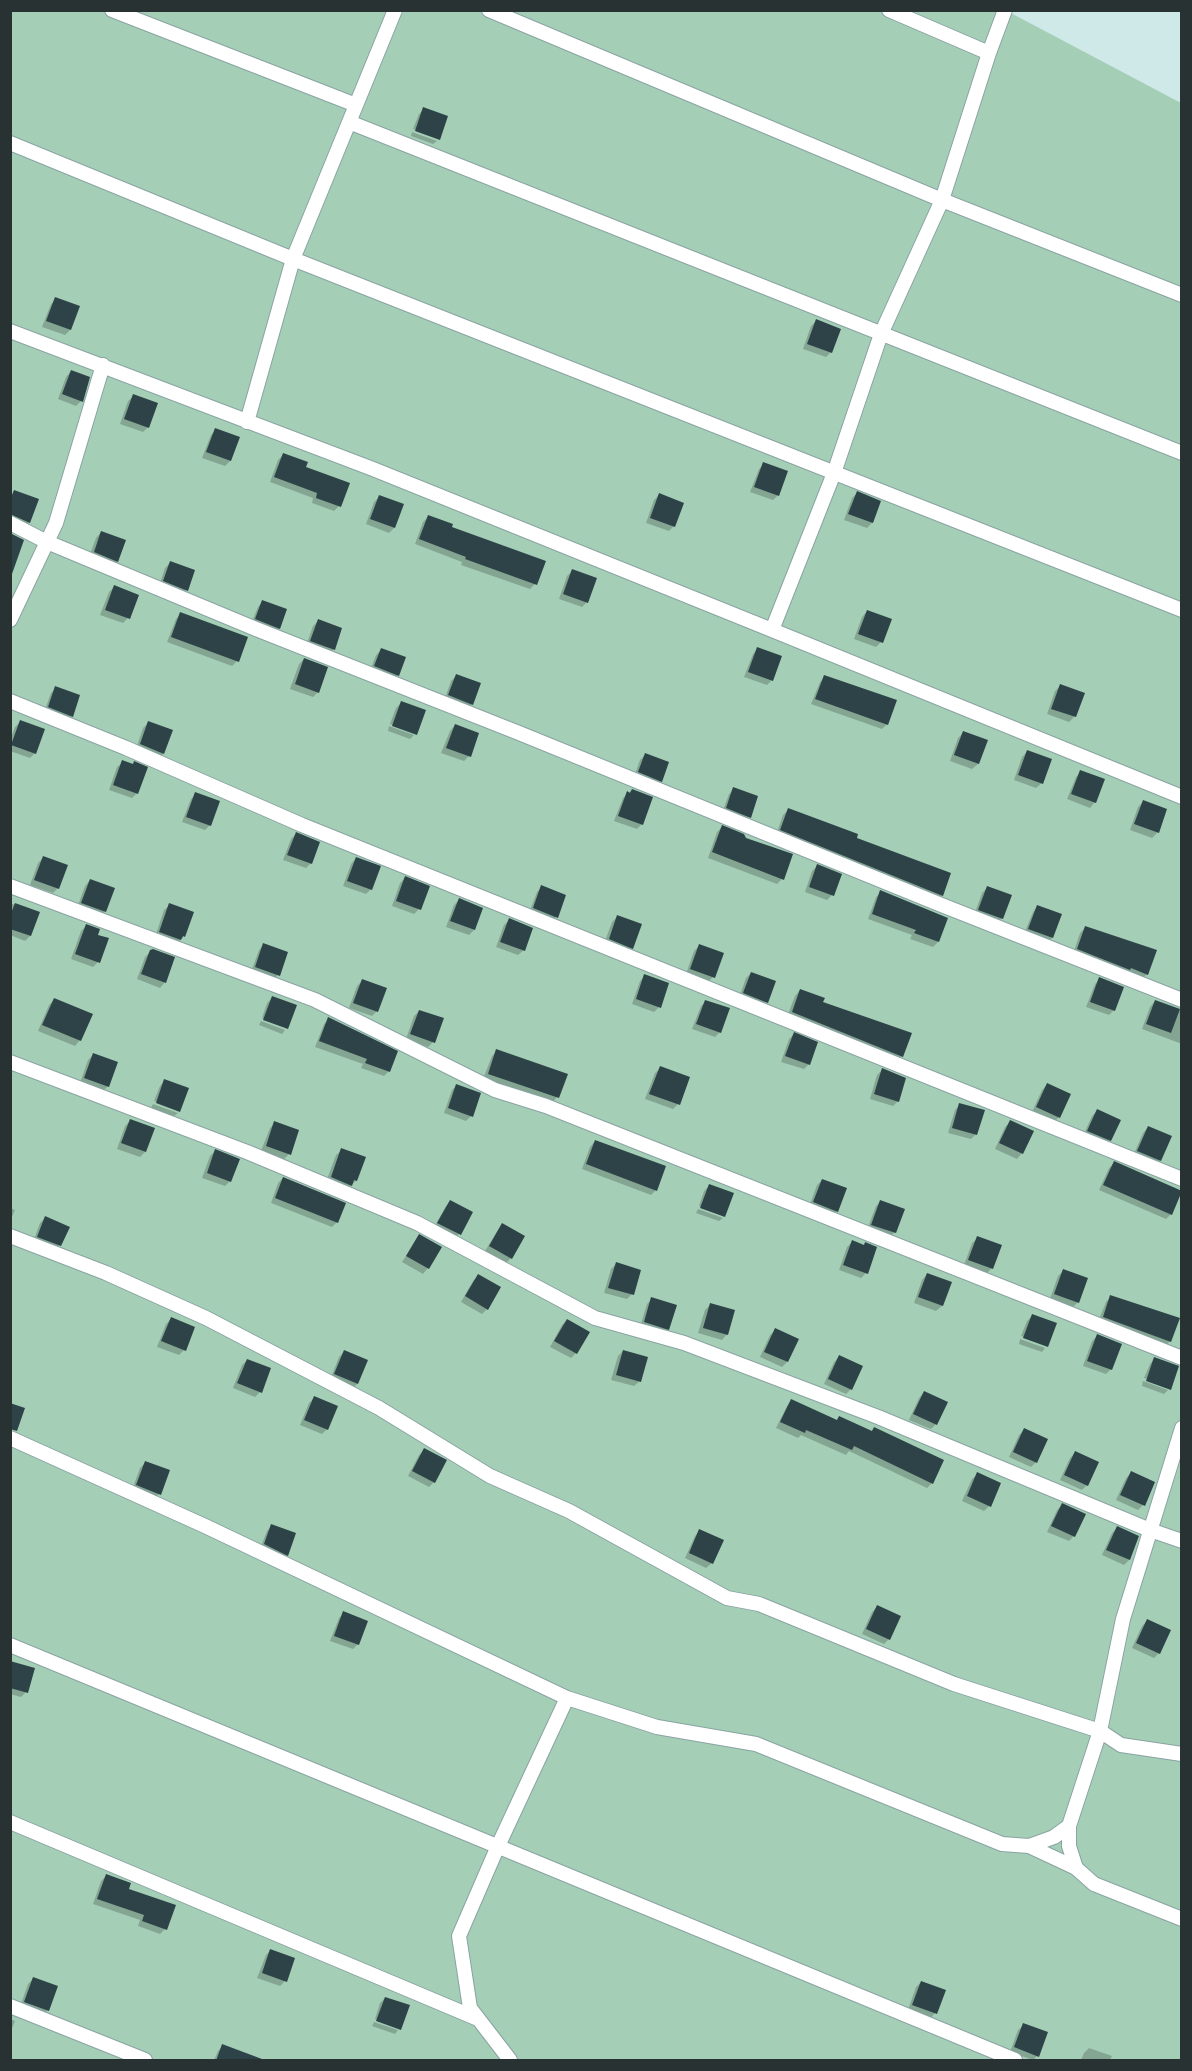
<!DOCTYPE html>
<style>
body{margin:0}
#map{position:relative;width:1192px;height:2071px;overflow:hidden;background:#cfe9e9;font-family:Rubik,sans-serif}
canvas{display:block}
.frame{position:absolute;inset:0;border:12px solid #283232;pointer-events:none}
</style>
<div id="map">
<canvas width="1192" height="2071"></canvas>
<div class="frame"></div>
</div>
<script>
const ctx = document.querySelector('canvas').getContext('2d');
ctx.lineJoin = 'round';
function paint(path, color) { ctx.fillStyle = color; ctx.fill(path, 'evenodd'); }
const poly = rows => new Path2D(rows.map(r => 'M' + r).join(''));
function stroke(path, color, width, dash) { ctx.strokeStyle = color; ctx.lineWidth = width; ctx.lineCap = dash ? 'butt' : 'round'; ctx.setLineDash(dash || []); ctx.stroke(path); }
const green = poly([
 [11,11,1007,11,1181,103,1181,2060,11,2060]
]);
const shadow = poly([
 [424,109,447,117,438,140,438,138,413,129,419,114],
 [412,132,437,141,433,144,411,136],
 [56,299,78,307,70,330,65,335,42,327,51,304],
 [816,321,831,352,826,357,803,349,811,326],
 [71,371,81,401,76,406,58,399,66,377],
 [134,396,148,427,143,432,120,424,128,401],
 [216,430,238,438,230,461,225,466,202,458,211,435],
 [283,455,304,468,339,506,334,511,312,503,313,498,270,482,278,460],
 [764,464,778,495,773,500,750,492,759,469],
 [15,492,29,523,24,528,10,521,10,496],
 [857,493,879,502,872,523,867,528,844,520,852,498],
 [659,495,674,526,669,531,646,523,654,500],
 [380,496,402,505,394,528,389,533,366,524,374,502],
 [428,517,450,528,535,584,530,589,461,565,462,562,415,544,423,522],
 [101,532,117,561,112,566,89,557,96,538],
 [170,563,186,590,181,595,159,586,165,568],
 [572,571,587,602,582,607,559,599,567,576],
 [114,587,128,618,123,623,100,615,109,592],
 [263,601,279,628,274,633,251,624,258,607],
 [867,611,881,642,876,647,854,639,862,617],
 [181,614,237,661,232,666,167,642,176,619],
 [318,621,341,629,333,650,328,655,306,646,313,626],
 [758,649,772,680,767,685,744,677,753,654],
 [381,650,398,675,392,680,370,671,376,655],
 [304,659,318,692,313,697,290,689,299,664],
 [456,676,472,704,467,709,444,701,451,681],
 [825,677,887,724,882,729,811,704,820,682],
 [1060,686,1083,694,1074,717,1069,722,1047,714,1055,691],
 [56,688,71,716,66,721,44,712,51,693],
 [401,703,424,711,415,735,415,732,390,724,396,708],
 [20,722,35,753,30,758,10,751,10,740,15,727],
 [148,723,171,731,163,754,158,759,136,749,143,728],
 [455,725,469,756,464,761,441,753,450,731],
 [389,726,414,735,410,739,388,731],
 [963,733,986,741,978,764,972,769,950,761,958,738],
 [1027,752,1042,783,1036,788,1014,780,1022,757],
 [645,755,661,781,656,786,634,777,640,760],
 [123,762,131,765,134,763,137,793,132,798,109,790,117,767],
 [1081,772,1095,802,1090,808,1067,799,1076,777],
 [734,789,749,817,744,822,722,813,729,794],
 [632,790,642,824,637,829,614,821,623,798],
 [196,794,210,825,205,830,182,822,191,799],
 [1143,802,1165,810,1157,833,1152,838,1130,830,1138,807],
 [788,810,855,838,942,895,937,900,776,835,783,815],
 [722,827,782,879,777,884,708,858,717,832],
 [296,834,311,863,306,868,283,860,291,839],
 [44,857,58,888,53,893,30,885,38,863],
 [356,858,371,889,366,894,343,886,351,864],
 [817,866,832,895,827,900,805,892,812,871],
 [405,878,419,909,414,914,392,906,400,883],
 [90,880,105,911,100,917,77,908,85,886],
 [542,887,556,917,551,922,529,913,537,892],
 [987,888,1002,918,997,924,974,915,982,893],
 [881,892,938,942,933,947,910,939,912,935,868,919,876,897],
 [459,900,474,930,469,935,446,927,454,905],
 [10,903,38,913,30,936,25,941,10,935],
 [170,905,184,936,175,945,155,937,164,910],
 [1038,906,1052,938,1047,943,1024,934,1033,912],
 [617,917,632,948,627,953,604,944,612,922],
 [509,920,524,950,518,955,496,947,504,925],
 [86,926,96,936,98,962,93,967,71,959,81,931],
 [1085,928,1147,974,1142,979,1073,954,1080,933],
 [264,945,278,975,273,980,251,972,259,950],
 [699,946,713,977,708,982,686,974,694,951],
 [151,951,165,982,160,988,137,979,145,957],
 [751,973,766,1002,761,1007,739,998,746,978],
 [645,976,659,1007,654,1012,632,1004,640,981],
 [1100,979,1114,1010,1109,1015,1086,1007,1095,984],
 [363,980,377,1011,372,1016,349,1008,357,986],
 [800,990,821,1003,902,1056,897,1061,787,1017,795,996],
 [272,998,295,1006,286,1029,286,1027,262,1018,267,1003],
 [54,1000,80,1040,75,1046,38,1031,49,1005],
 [706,1001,720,1032,715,1037,692,1029,701,1006],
 [1155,1001,1182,1011,1182,1044,1142,1029,1150,1007],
 [419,1011,433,1042,428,1047,406,1039,414,1016],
 [329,1019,389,1071,384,1076,361,1068,363,1064,315,1047,324,1024],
 [261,1021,285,1030,282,1034,259,1025],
 [794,1034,809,1064,804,1069,781,1062,789,1039],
 [497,1051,557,1097,552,1103,483,1079,492,1056],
 [93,1055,108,1086,103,1091,80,1083,88,1060],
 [660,1068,678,1104,673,1109,645,1099,655,1073],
 [882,1070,898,1101,893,1106,870,1099,877,1075],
 [165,1080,187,1089,179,1112,179,1110,154,1101,160,1086],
 [457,1085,471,1116,466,1121,444,1113,452,1090],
 [1047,1085,1059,1117,1054,1122,1032,1112,1042,1090],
 [153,1104,178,1113,174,1116,151,1108],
 [960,1105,976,1134,971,1139,948,1133,955,1110],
 [1097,1111,1110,1140,1105,1145,1083,1136,1092,1116],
 [130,1121,153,1129,145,1152,140,1157,117,1149,125,1126],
 [1010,1122,1022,1153,1017,1159,995,1149,1005,1127],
 [275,1123,289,1154,284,1159,261,1151,270,1128],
 [1148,1127,1160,1160,1155,1165,1133,1156,1143,1133],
 [595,1141,656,1190,651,1195,582,1169,590,1147],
 [342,1150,356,1181,345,1190,326,1182,336,1155],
 [215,1151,230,1181,225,1186,202,1178,210,1156],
 [1114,1163,1171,1214,1166,1219,1099,1190,1109,1168],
 [283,1178,337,1222,332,1227,271,1203,278,1183],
 [822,1180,837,1211,832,1216,809,1207,817,1185],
 [710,1185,732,1194,723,1217,723,1215,699,1206,704,1191],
 [451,1201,471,1213,459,1234,454,1239,433,1229,446,1206],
 [881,1201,895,1232,890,1237,867,1230,876,1206],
 [10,1208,15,1210,10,1221],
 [698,1209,723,1218,719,1221,696,1213],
 [45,1218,60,1245,55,1250,33,1242,40,1223],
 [503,1225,511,1258,506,1263,485,1251,498,1230],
 [419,1236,440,1247,428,1268,423,1274,402,1262],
 [978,1238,992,1268,987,1273,964,1265,972,1243],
 [852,1242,863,1246,866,1273,861,1278,839,1270,847,1247],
 [616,1264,632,1294,627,1299,604,1293,611,1269],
 [1063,1271,1078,1302,1073,1307,1050,1299,1058,1276],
 [927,1274,950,1283,942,1306,936,1311,914,1303,922,1280],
 [478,1276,487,1309,482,1314,461,1302,473,1281],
 [1111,1297,1170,1341,1165,1347,1098,1322,1106,1302],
 [652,1299,668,1329,663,1334,640,1327,647,1304],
 [710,1305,727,1334,722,1340,698,1333,705,1310],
 [1032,1316,1055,1324,1046,1347,1046,1345,1021,1336,1027,1321],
 [171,1319,193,1328,184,1350,179,1355,157,1347,166,1324],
 [567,1320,588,1332,576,1353,571,1358,550,1347,562,1325],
 [776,1330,787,1362,782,1367,760,1357,770,1335],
 [1097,1336,1111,1369,1106,1374,1083,1366,1092,1341],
 [1020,1339,1045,1348,1042,1352,1019,1344],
 [623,1351,640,1381,634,1386,611,1380,618,1356],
 [344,1352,357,1384,352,1389,330,1380,339,1357],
 [839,1357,851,1389,846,1394,824,1384,834,1362],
 [1155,1358,1177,1367,1169,1389,1169,1387,1144,1378,1150,1364],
 [247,1360,260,1392,255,1397,233,1388,242,1365],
 [1143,1381,1168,1390,1164,1394,1142,1386],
 [924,1392,936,1424,931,1429,909,1420,919,1398],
 [314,1398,327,1429,322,1434,300,1425,309,1403],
 [792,1400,836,1421,839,1418,870,1432,874,1429,932,1483,927,1488,849,1451,846,1455,801,1435,798,1438,776,1428,787,1406],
 [1024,1430,1036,1462,1031,1467,1009,1457,1019,1435],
 [424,1450,434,1482,429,1487,408,1476,419,1455],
 [1075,1453,1087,1485,1082,1490,1060,1480,1070,1458],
 [145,1463,159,1494,154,1499,132,1490,140,1468],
 [1131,1473,1143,1505,1138,1510,1116,1500,1126,1478],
 [978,1474,989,1506,984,1511,962,1501,972,1479],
 [1062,1505,1074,1536,1069,1541,1047,1532,1057,1510],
 [272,1526,287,1555,282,1560,260,1549,267,1531],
 [1117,1528,1137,1537,1129,1560,1124,1565,1102,1555,1112,1533],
 [700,1531,712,1563,706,1568,685,1558,695,1536],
 [877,1607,889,1639,884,1644,862,1634,872,1612],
 [344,1613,358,1644,353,1649,330,1641,339,1618],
 [1147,1621,1159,1653,1154,1658,1132,1648,1142,1626],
 [10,1662,26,1692,21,1697,10,1694],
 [106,1876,165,1929,160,1934,138,1926,140,1920,93,1904,101,1881],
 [271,1950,285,1981,280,1986,257,1978,266,1955],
 [33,1979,48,2010,43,2015,20,2007,28,1984],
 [921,1982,944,1991,935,2013,930,2019,908,2010,916,1987],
 [385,1998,408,2006,399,2030,399,2028,375,2019,380,2003],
 [10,2019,15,2021,10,2033],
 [374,2022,398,2030,395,2034,372,2026],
 [1024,2025,1038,2055,1033,2060,1010,2052,1018,2030],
 [223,2046,243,2060,214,2060,218,2051],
 [1089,2048,1112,2056,1110,2060,1112,2060,1081,2060,1084,2053]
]);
const building = poly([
 [423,107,448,116,440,140,415,131],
 [55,297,80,306,71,330,46,321],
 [816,319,841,329,832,353,807,344],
 [71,370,90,377,83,402,62,394],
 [133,394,158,403,149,428,124,419],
 [215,428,240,437,231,461,206,452],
 [283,453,308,462,306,467,350,483,341,507,316,498,317,493,274,477],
 [763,462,788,471,779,496,754,487],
 [14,490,39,499,30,523,10,514,10,500],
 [857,491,881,501,873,523,848,514],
 [659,493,684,503,675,527,650,518],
 [379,495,404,504,395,528,370,519],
 [428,515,453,524,452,527,546,561,537,585,465,559,466,557,419,539],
 [101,531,126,540,118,562,94,552],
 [10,533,24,540,12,574,10,573],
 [170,561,195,570,188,591,163,581],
 [572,569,597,578,588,603,563,594],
 [114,585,139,595,130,619,105,610],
 [262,600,287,609,280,629,255,619],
 [867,610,892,619,883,643,858,634],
 [180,612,248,637,239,662,171,637],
 [318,619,342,628,335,650,310,641],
 [757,647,782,656,773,681,748,672],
 [381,648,406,657,399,676,374,666],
 [304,658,328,667,319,693,295,684],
 [456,674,481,683,473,705,448,695],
 [824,675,897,700,888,725,815,699],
 [1060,684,1085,693,1076,717,1051,709],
 [55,686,80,695,73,717,48,707],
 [401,701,426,710,417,735,392,726],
 [20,720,45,729,36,754,11,745],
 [148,721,173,730,164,754,140,744],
 [455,724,479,733,471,757,446,748],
 [963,731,988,740,979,764,954,755],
 [1027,750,1052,759,1043,784,1018,775],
 [645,753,669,762,662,782,638,772],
 [122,760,133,764,134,761,148,767,138,794,113,785],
 [1080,770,1105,779,1096,803,1071,794],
 [733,787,758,796,751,818,726,808],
 [632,789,653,797,643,825,618,816,627,791,630,793],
 [195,792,220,801,211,826,186,817],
 [1143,800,1167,809,1159,833,1134,824],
 [788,808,858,834,857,838,951,873,943,896,780,830],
 [722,825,744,834,746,838,793,854,784,880,712,852],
 [296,832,320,842,312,864,287,855],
 [43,856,68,865,59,889,34,880],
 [356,857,381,866,372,890,347,881],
 [817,864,842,874,834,896,809,887],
 [405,876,430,886,421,910,396,901],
 [90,879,115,888,106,912,81,903],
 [541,885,566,895,558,918,533,908],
 [987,886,1012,895,1003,919,978,910],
 [880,890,948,918,939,942,914,933,916,930,872,914],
 [459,898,483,908,475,930,450,921],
 [15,903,40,912,31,936,10,929,10,916],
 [169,903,194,912,185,937,183,936,181,940,159,932],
 [1037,905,1062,914,1053,938,1028,929],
 [617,915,642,924,633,949,609,939],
 [509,918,533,928,525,951,500,942],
 [86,924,100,929,98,935,109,938,100,963,75,954],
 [1085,926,1157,950,1148,975,1131,968,1130,970,1077,949],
 [263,943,288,952,280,976,255,967],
 [699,944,724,953,715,978,690,969],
 [153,949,175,957,166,983,141,974,150,950],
 [751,972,776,981,768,1003,743,993],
 [644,974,669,983,661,1008,636,999],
 [1099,977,1124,987,1115,1011,1090,1002],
 [362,979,387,988,378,1012,353,1003],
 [800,989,825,998,823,1002,912,1033,903,1057,792,1012],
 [272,996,297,1005,288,1029,263,1020],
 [54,998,93,1014,81,1041,42,1025],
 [705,1000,730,1008,721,1033,696,1024],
 [1155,1000,1180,1009,1171,1033,1146,1024],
 [419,1010,444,1018,435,1043,410,1034],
 [328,1017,398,1051,390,1072,365,1063,367,1059,319,1041],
 [794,1032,818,1042,810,1065,785,1056],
 [496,1049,568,1074,559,1098,488,1074],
 [93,1053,118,1062,109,1087,84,1078],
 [660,1066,690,1077,680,1105,649,1094],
 [882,1068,906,1078,899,1102,874,1094],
 [164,1079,189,1088,180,1112,156,1103],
 [1047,1083,1071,1094,1060,1118,1036,1107],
 [456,1084,481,1093,473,1117,448,1108],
 [959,1103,985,1110,977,1135,952,1128],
 [1097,1109,1121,1120,1111,1141,1087,1131],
 [130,1119,155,1128,146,1152,121,1143],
 [1010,1120,1034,1131,1023,1154,999,1143],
 [274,1121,299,1130,291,1155,266,1146],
 [1148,1126,1172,1136,1161,1161,1137,1151],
 [595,1140,666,1166,657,1191,586,1164],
 [341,1148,366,1157,357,1181,354,1180,352,1186,331,1177],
 [215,1149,240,1159,231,1182,207,1173],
 [1114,1161,1182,1191,1172,1215,1103,1185],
 [283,1177,346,1203,338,1223,275,1198],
 [822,1179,847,1188,838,1212,813,1202],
 [709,1184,734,1193,725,1217,700,1208],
 [450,1200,473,1212,461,1235,437,1223],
 [880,1200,905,1209,896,1233,871,1225],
 [45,1216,70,1227,61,1246,37,1237],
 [502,1223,525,1236,512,1259,489,1246],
 [419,1234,442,1247,429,1269,406,1256],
 [977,1236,1002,1245,993,1269,968,1260],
 [852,1240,864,1245,865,1242,877,1247,868,1274,843,1265],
 [616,1262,641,1270,634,1295,608,1288],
 [1063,1269,1088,1278,1079,1303,1054,1294],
 [927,1273,952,1282,943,1306,918,1297],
 [478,1274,501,1287,488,1310,465,1296],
 [1110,1295,1180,1318,1171,1342,1103,1317],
 [651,1297,677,1305,669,1330,644,1322],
 [710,1303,735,1310,728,1335,703,1328],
 [1032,1314,1057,1323,1048,1347,1023,1338],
 [171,1317,195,1327,186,1351,161,1341],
 [567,1319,590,1332,577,1354,554,1341],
 [775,1328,799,1339,788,1362,764,1352],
 [1097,1334,1122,1344,1112,1370,1087,1361],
 [344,1350,368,1360,358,1384,334,1374],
 [623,1350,648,1357,641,1382,616,1375],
 [839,1355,863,1366,852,1390,828,1379],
 [1154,1357,1179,1366,1171,1390,1146,1381],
 [247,1359,271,1368,262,1393,237,1383],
 [924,1391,948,1402,937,1425,913,1414],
 [314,1396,338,1406,328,1430,304,1420],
 [791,1399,837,1420,839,1416,872,1431,874,1427,944,1460,933,1484,854,1446,852,1450,806,1430,805,1433,780,1422],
 [10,1403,25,1408,17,1431,10,1429],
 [1024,1428,1048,1439,1037,1463,1013,1452],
 [424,1448,447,1460,435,1483,412,1471],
 [1075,1451,1099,1462,1088,1486,1064,1475],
 [145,1461,170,1470,161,1495,136,1485],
 [1131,1471,1155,1482,1145,1506,1120,1495],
 [977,1472,1001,1483,991,1507,967,1496],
 [1062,1503,1086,1514,1075,1537,1051,1526],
 [271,1524,296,1533,288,1556,264,1544],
 [1117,1526,1139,1536,1130,1560,1106,1550],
 [699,1529,724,1540,713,1564,689,1553],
 [877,1605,901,1616,890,1640,866,1629],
 [343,1611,368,1621,359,1645,334,1636],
 [1147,1619,1171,1630,1160,1654,1136,1643],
 [10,1661,35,1668,28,1693,10,1688],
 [106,1874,131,1883,129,1889,176,1905,167,1930,142,1921,144,1915,97,1899],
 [270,1949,295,1958,287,1982,262,1973],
 [33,1977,58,1986,49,2011,24,2002],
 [921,1981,946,1990,937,2014,912,2005],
 [385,1997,410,2005,401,2030,376,2021],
 [1023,2023,1048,2032,1039,2057,1014,2047],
 [222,2044,262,2059,262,2061,216,2061]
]);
const street = poly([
 [112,10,356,105],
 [489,10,942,200,1182,295],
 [889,10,989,53],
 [349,122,1182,453],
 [10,143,293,259,1182,610],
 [10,331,373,469,772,630,1182,797],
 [247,422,293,259,395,10],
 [10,523,47,542,256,629,519,733,939,904,1182,1000],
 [10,620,56,523,103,365],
 [772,630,834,473,881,334,942,200,989,53,1005,10],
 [10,701,126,748,302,825,1182,1179],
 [10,886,315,1000,495,1090,546,1106,1182,1358],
 [10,1062,247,1152,417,1223,595,1318,684,1343,878,1417,1150,1530,1182,1541],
 [10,1236,106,1273,206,1318,379,1408,490,1476,569,1511,727,1598,759,1604,954,1684,1100,1731,1121,1745,1182,1754],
 [10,1438,205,1526,567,1698],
 [10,1645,1015,2060],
 [10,1822,478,2019],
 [1069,1826,1069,1846,1076,1868],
 [1029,1846,1076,1868,1094,1884,1182,1919],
 [10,2006,145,2060],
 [510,2060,470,2008,459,1936,498,1846,567,1698,657,1727,756,1744,1002,1844,1029,1846,1054,1837,1069,1826,1100,1731,1123,1619,1182,1428]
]);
paint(green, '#a4cfb6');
paint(shadow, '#0003');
paint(building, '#2e4348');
stroke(street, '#8aa3a3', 16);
stroke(street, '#fff', 14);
</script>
